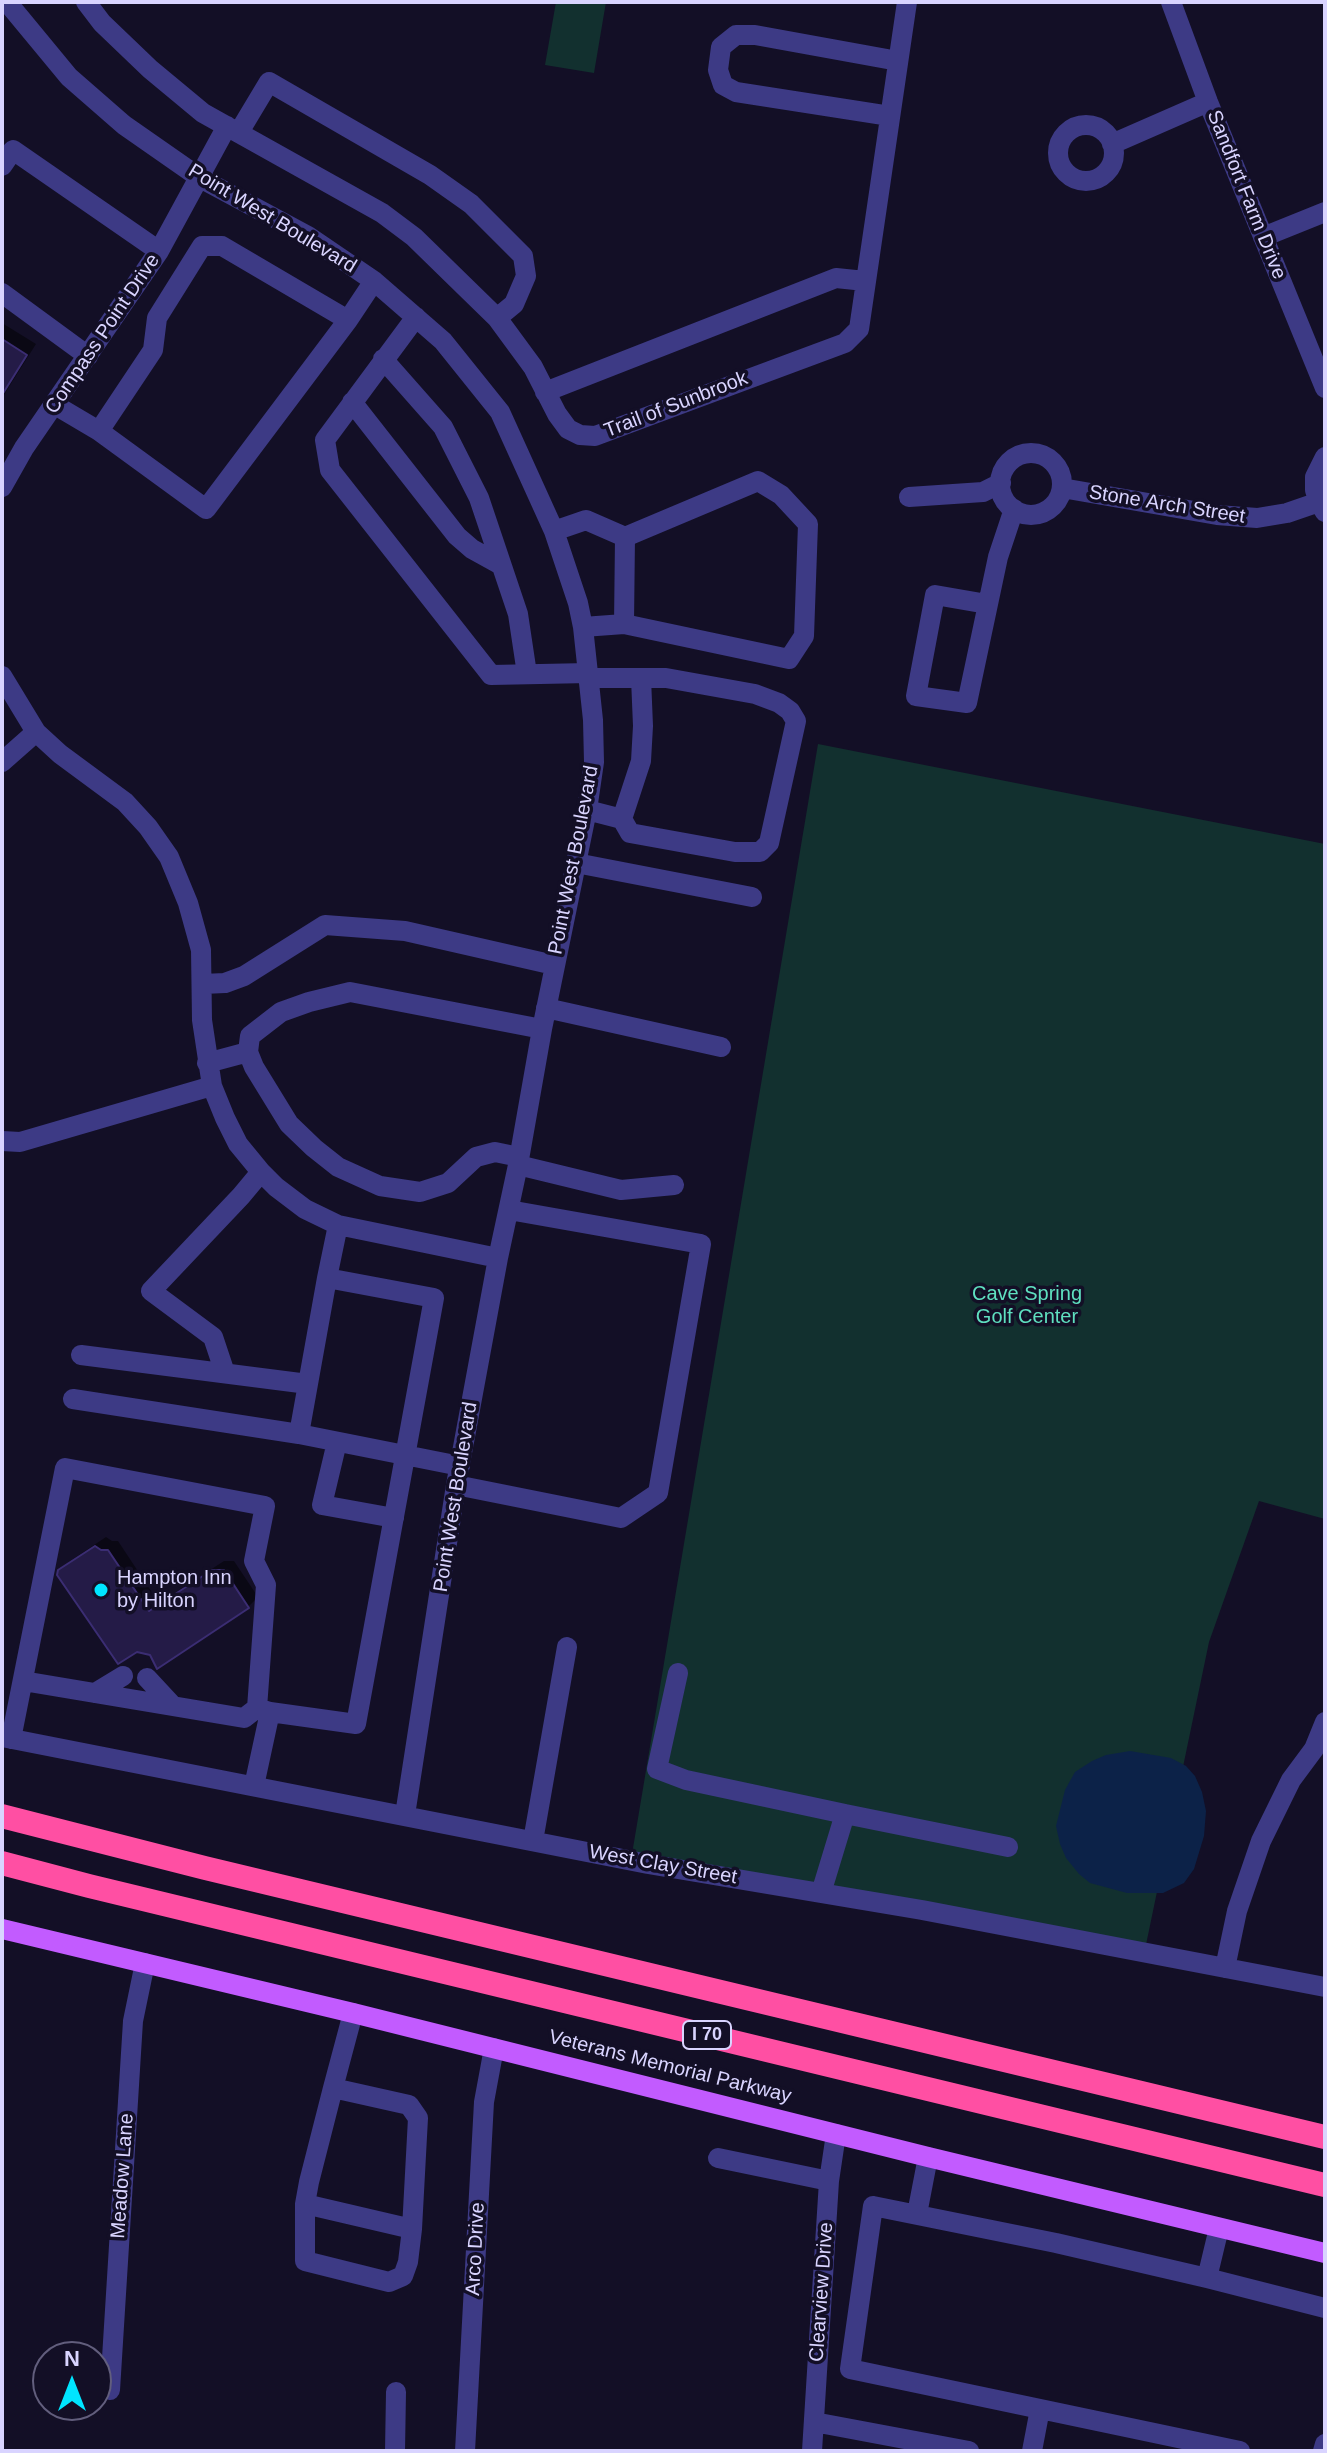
<!DOCTYPE html>
<style>
body{margin:0}
#map{position:relative;width:1327px;height:2453px;overflow:hidden;background:#130f26;font-family:Arial,sans-serif}
canvas{display:block}
.frame{position:absolute;inset:0;border:4px solid #d9d4ff;pointer-events:none}
.north{position:absolute;left:32px;top:2341px;width:80px;height:80px;box-sizing:border-box;background:#130f26;border:2px solid #625e7d;border-radius:50%;rotate:0deg;font-size:22px;font-weight:700;line-height:32px;text-align:center;color:#d9d4ff}
.north::after{content:'';display:block;margin:auto;width:28px;height:36px;background:#00e5ff;clip-path:polygon(50% 0,100% 100%,50% 72%,0 100%)}
</style>
<div id="map">
<canvas width="1327" height="2453"></canvas>
<div class="frame"></div>
<div class="north">N</div>
</div>
<script>
const ctx = document.querySelector('canvas').getContext('2d');
ctx.lineJoin = 'round';
function paint(path, color) { ctx.fillStyle = color; ctx.fill(path, 'evenodd'); }
const poly = rows => new Path2D(rows.map(r => 'M' + r).join(''));
function stroke(path, color, width, dash) { ctx.strokeStyle = color; ctx.lineWidth = width; ctx.lineCap = dash ? 'butt' : 'round'; ctx.setLineDash(dash || []); ctx.stroke(path); }
function drawText(font, color, halo, rows, align = 'center') {
  ctx.font = font + ' Arial,sans-serif'; ctx.lineWidth = 7; ctx.setLineDash([]); ctx.textBaseline = 'middle'; ctx.strokeStyle = halo; ctx.fillStyle = color; for (const [text, x, y, turn = 0] of rows) {
    ctx.save(); ctx.translate(x, y); ctx.rotate((+turn || 0) * Math.PI / 180); ctx.textAlign = isNaN(turn) ? turn : align; if (halo) ctx.strokeText(text, 0, 0); ctx.fillText(text, 0, 0); ctx.restore();
  }
}
const green = poly([
 [556,2,606,2,594,73,545,65],
 [818,744,1325,844,1325,1519,1259,1501,1209,1642,1143,1959,631,1860]
]);
const water = poly([
 [1130,1751,1171,1758,1186,1766,1195,1776,1202,1792,1206,1811,1204,1836,1194,1869,1184,1883,1163,1893,1127,1893,1090,1883,1079,1874,1066,1858,1060,1844,1056,1826,1065,1790,1075,1772,1092,1761,1106,1755]
]);
const shadow = poly([
 [2,323,36,344,2,398],
 [106,1537,112,1541,118,1541,159,1603,224,1561,234,1561,258,1597,248,1607,151,1653,60,1571,70,1561]
]);
const building = poly([
 [2,339,27,355,2,395,2,339],
 [95,1546,101,1550,108,1550,149,1611,212,1570,224,1570,249,1608,157,1669,150,1655,137,1652,118,1664,57,1575,58,1570,95,1546]
]);
const minor = poly([
 [7,2,69,77,124,125,200,178,308,236,374,281,443,341,500,412,554,531,578,603,583,627,593,720,594,762,587,810,542,1029,518,1165,498,1258,456,1485,405,1815],
 [86,2,102,23,150,69,203,113,382,213,414,237,497,318,533,367,557,414,568,429,580,435,595,436,845,343,859,329,907,2],
 [1171,2,1208,102,1325,388],
 [890,116,736,92,723,85,718,70,721,47,736,35,755,35,898,61],
 '1058 153a28 28 0 1 1 56 0a28 28 0 1 1-56 0Z',
 [239,132,269,82,430,175,471,204,523,256,526,276,514,304,497,318],
 [1112,144,1208,102],
 [2,166,13,150,159,251],
 [1263,237,1325,212],
 [2,293,88,356],
 [416,317,325,440,330,470,491,675,589,673],
 [348,320,374,281],
 [383,359,443,427,479,498,518,614,527,674],
 [545,392,836,278,865,281],
 [352,402,457,536,472,549,501,565],
 [55,405,99,431,206,509,348,320,222,246,202,246,157,318,153,350,99,431],
 '1000 484a31 31 0 1 1 62 0a31 31 0 1 1-62 0Z',
 [1325,457,1315,477,1315,490,1319,502,1325,512],
 [2,487,24,448,159,251,227,126],
 [1062,488,1217,515,1257,518,1287,513,1319,502],
 [909,497,983,492,1001,483],
 [554,531,586,520,625,537,758,481,781,495,808,524,804,636,789,659,624,624,583,627],
 [987,604,935,595,916,696,967,703,998,557,1014,509],
 [624,624,625,537],
 [2,676,36,732,60,754,125,802,148,827,169,857,188,903,201,950,202,1020,212,1086,225,1118,238,1144,261,1172,276,1187,305,1209,338,1225,498,1258],
 [2,762,36,732],
 [587,810,622,819,630,833,735,852,760,852,769,843,796,721,790,711,779,703,755,694,666,678,589,678],
 [622,819,641,761,643,726,641,678],
 [576,863,752,897],
 [203,984,225,983,244,976,325,925,405,931,554,965],
 [546,1008,721,1047],
 [207,1063,248,1052],
 [2,1141,20,1142,212,1086],
 [519,1157,495,1152,476,1157,448,1183,420,1192,380,1186,338,1167,314,1148,289,1124,254,1067,248,1052,250,1036,281,1012,309,1002,350,992,542,1029],
 [518,1165,621,1190,674,1185],
 [327,1278,299,1434,460,1466],
 [81,1355,308,1384],
 [225,1373,213,1337,151,1291,241,1196,261,1172],
 [73,1399,299,1434],
 [337,1442,322,1505,394,1518],
 [456,1485,621,1518,658,1493,701,1244,509,1210],
 [678,1673,657,1769,686,1780,845,1814],
 [147,1678,173,1706],
 [23,1681,244,1718,257,1708],
 [95,1693,123,1676],
 [2,1737,648,1864,922,1910,1325,1987],
 [11,1739,65,1468,265,1506,254,1561,266,1585,257,1708,270,1712],
 [254,1786,270,1712,356,1724,434,1298,327,1278,338,1225],
 [533,1841,567,1647],
 [821,1893,845,1814,1008,1847],
 [1225,1968,1237,1911,1261,1841,1291,1780,1314,1749,1325,1722],
 [333,2088,409,2105,418,2118,412,2229,408,2262,403,2276,389,2282,305,2261,305,2204,309,2182,333,2088,353,2013],
 [718,2158,829,2181],
 [305,2204,412,2229],
 [917,2214,928,2157],
 [1207,2278,1219,2228],
 [110,2390,133,2021,145,1963],
 [814,2422,969,2451],
 [395,2451,396,2392],
 [465,2451,484,2102,494,2048],
 [812,2451,829,2181,836,2134],
 [1032,2451,1040,2409],
 [1240,2451,850,2369,873,2206,1056,2243,1207,2278,1325,2308],
 [1323,2451,1325,2444]
]);
const major = poly([
 [2,1929,353,2013,928,2157,1325,2253]
]);
const highway = poly([
 [2,1816,205,1868,1325,2137],
 [2,1863,89,1886,1325,2185]
]);
const markers = [
 [101,1590,8,"#00e5ff"]
];
const shields = [
 [707,2035,48]
];
const shieldNames = [
 ["I 70",707,2035]
];
const streetNames = [
 ["Sandfort Farm Drive",1246,195,68],
 ["Point West Boulevard",272,219,31],
 ["Compass Point Drive",103,334,-56],
 ["Trail of Sunbrook",676,405,-21],
 ["Stone Arch Street",1167,505,9],
 ["Point West Boulevard",574,860,-79],
 ["Point West Boulevard",456,1497,-81],
 ["West Clay Street",663,1865,10],
 ["Veterans Memorial Parkway",670,2067,14],
 ["Meadow Lane",123,2176,-86],
 ["Arco Drive",476,2249,-87],
 ["Clearview Drive",822,2292,-86]
];
const parkNames = [
 ["Cave Spring",1027,1294],
 ["Golf Center",1027,1317]
];
const poiNames = [
 ["Hampton Inn",117,1578],
 ["by Hilton",117,1601]
];
paint(green, '#12302f');
paint(water, '#0c2248');
paint(shadow, '#0007');
paint(building, '#241b47');
stroke(building, '#3b2d73', 2);
stroke(minor, '#3d3a85', 20);
stroke(major, '#c25bff', 20);
stroke(highway, '#ff4fa3', 24);
for (const [x, y, r, color] of markers) { const dot = new Path2D(); dot.arc(x, y, r, 0, 2 * Math.PI); ctx.fillStyle = color; ctx.fill(dot); stroke(dot, '#130f26', 3); }
for (const [x, y, w] of shields) { const box = new Path2D(); box.roundRect(x - w / 2, y - 14, w, 28, 6); ctx.fillStyle = '#130f26'; ctx.fill(box); stroke(box, '#d9d4ff', 2); }
drawText('bold 18px', '#d9d4ff', null, shieldNames);
drawText('20px', '#d9d4ff', '#130f26', streetNames);
drawText('20px', '#5fe0c0', '#130f26', parkNames);
drawText('20px', '#d9d4ff', '#130f26', poiNames, 'left');
</script>
